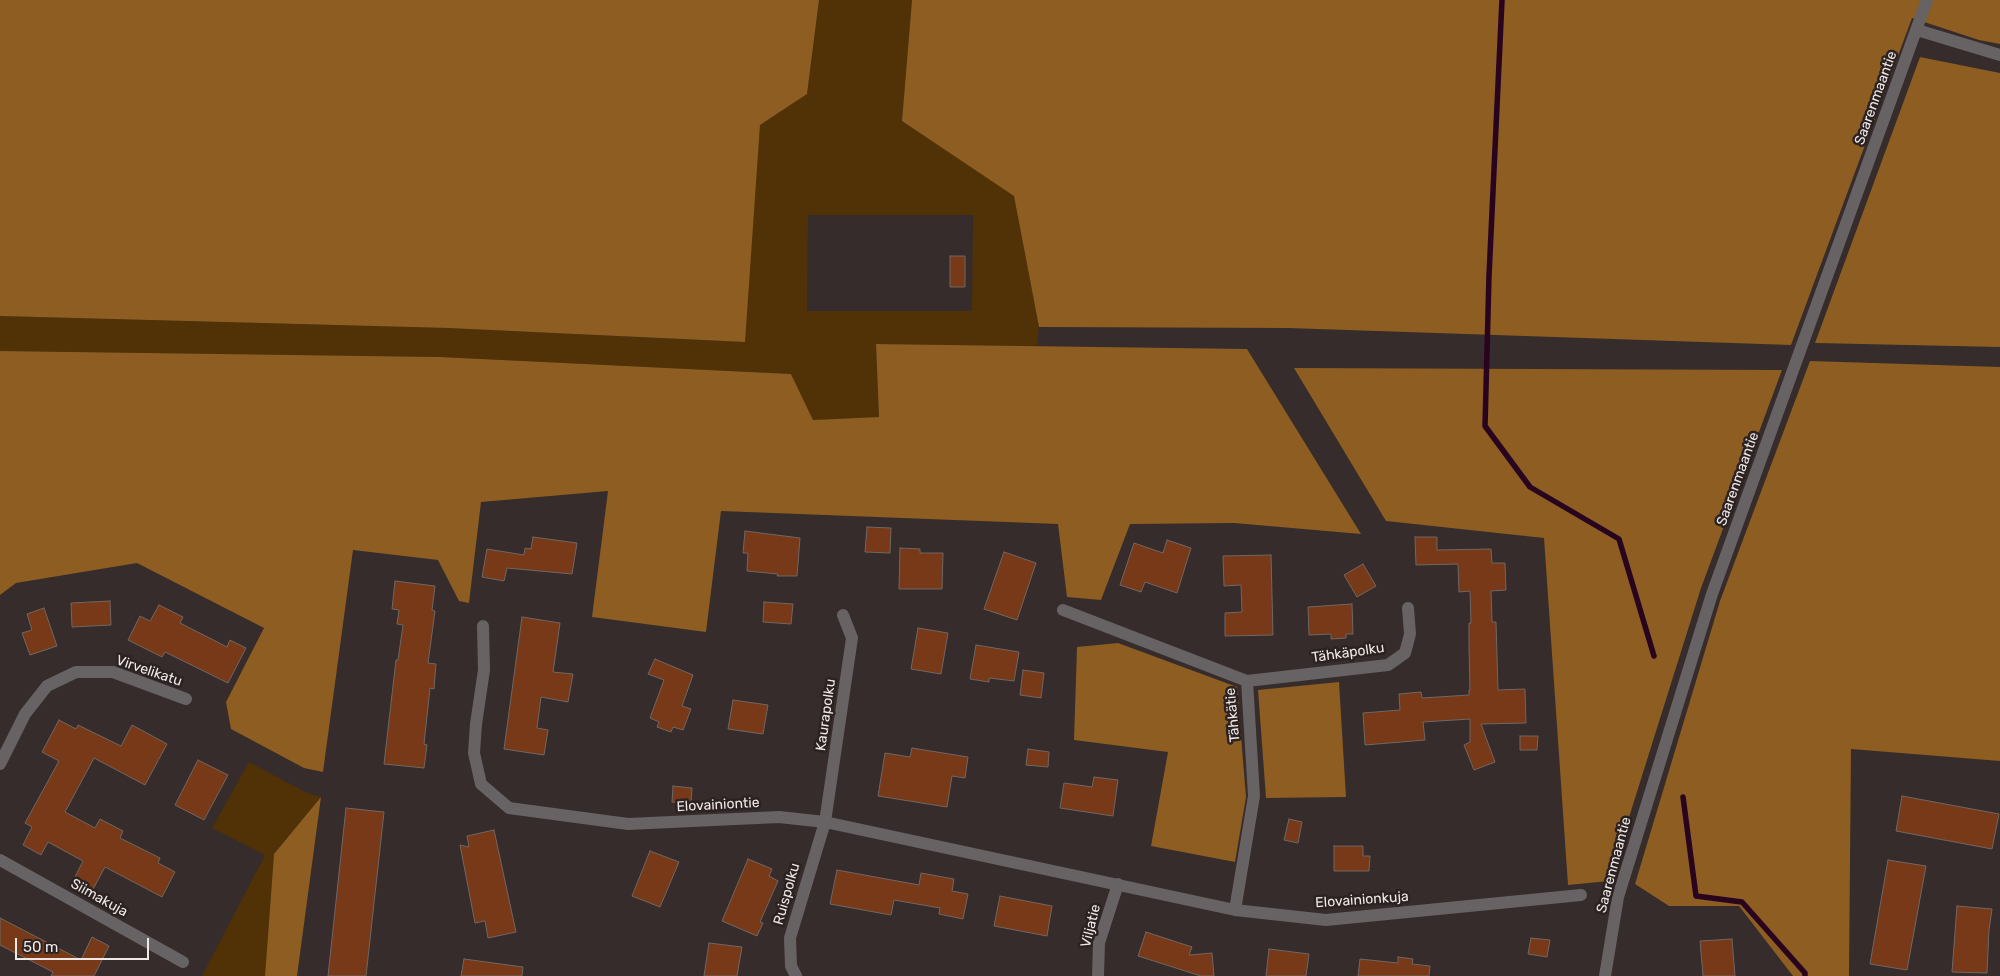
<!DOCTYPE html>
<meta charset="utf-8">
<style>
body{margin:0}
#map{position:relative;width:2000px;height:976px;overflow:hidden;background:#352c2b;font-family:Rubik,sans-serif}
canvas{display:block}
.scale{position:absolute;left:15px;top:938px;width:134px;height:22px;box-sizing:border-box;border:2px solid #eee8e7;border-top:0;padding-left:6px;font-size:15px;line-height:18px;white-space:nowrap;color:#eee8e7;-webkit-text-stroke:4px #2b2221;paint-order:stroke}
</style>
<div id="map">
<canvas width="2000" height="976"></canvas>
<div class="scale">50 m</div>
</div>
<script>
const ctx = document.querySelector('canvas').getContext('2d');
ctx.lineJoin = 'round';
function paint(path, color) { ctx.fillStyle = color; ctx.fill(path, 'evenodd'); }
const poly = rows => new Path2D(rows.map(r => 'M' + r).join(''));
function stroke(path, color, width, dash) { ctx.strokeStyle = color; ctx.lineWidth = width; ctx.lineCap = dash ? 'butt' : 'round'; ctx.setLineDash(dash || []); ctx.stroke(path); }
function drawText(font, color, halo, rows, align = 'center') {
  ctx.font = font + ' Rubik,sans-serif'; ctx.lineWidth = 5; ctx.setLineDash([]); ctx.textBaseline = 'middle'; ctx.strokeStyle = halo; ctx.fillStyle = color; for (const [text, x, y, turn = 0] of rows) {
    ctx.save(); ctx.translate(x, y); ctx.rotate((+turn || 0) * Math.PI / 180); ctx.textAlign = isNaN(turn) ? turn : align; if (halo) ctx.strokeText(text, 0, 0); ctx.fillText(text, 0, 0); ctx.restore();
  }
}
const green = poly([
 [819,0,912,0,902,121,1014,195,1039,327,1037,346,876,344,879,417,813,420,791,374,440,357,0,351,0,316,448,328,744,342,760,125,807,94],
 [808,215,973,215,972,311,807,311],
 [249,762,307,793,321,797,274,854,265,976,202,976,265,855,212,828]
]);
const forest = poly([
 [0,0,819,0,807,94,760,125,745,342,448,328,0,316],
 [912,0,2000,0,2000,44,1979,40,1912,18,1791,345,1288,328,1039,327,1014,196,902,121],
 [1920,57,2000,73,2000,347,1815,343],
 [876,344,1247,349,1361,534,1234,523,1130,524,1101,600,1067,597,1058,524,721,511,706,632,592,617,608,491,481,502,469,603,459,601,438,560,353,550,323,772,304,768,231,729,226,702,264,628,137,563,16,583,0,595,0,351,440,357,791,374,813,420,879,417],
 [1810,361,2000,367,2000,761,1851,749,1849,976,1793,976,1739,906,1669,906,1635,884,1720,601],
 [1294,368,1782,370,1701,588,1609,881,1568,885,1544,538,1386,521],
 [1118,643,1237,687,1246,797,1235,862,1151,846,1168,752,1074,740,1077,647],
 [1339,682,1346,797,1266,798,1258,690],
 [321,797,297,976,265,976,274,854]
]);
const stream = poly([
 [1502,0,1489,276,1485,426,1530,487,1619,539,1654,656],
 [1683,797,1696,896,1742,902,1805,973,1805,976]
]);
const building = poly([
 [950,256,965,256,965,287,950,287,950,256],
 [867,527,891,528,890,553,865,552,867,527],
 [745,531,800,538,797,576,777,576,778,574,747,571,748,553,743,553,745,531],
 [533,537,577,543,572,574,507,568,504,581,482,577,487,549,524,555,525,548,531,549,533,537],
 [1415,537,1437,537,1437,550,1491,549,1492,563,1505,563,1506,590,1491,591,1492,622,1496,622,1498,690,1525,689,1526,723,1481,724,1495,762,1474,770,1464,745,1470,742,1470,719,1423,722,1425,740,1365,745,1363,713,1400,710,1399,694,1421,692,1422,698,1469,695,1469,690,1470,690,1469,645,1469,623,1471,623,1470,591,1459,592,1458,564,1416,565,1415,537],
 [1167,540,1191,548,1177,593,1145,582,1141,592,1120,585,1134,543,1163,553,1167,540],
 [900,548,920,549,920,553,943,553,942,589,899,589,900,548],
 [1004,552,1036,563,1017,620,984,609,1004,552],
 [1271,555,1273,635,1225,636,1225,613,1242,612,1241,585,1224,586,1223,556,1271,555],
 [1363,564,1376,586,1357,597,1344,575,1363,564],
 [395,581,435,586,432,610,435,611,428,663,436,664,434,689,430,688,424,744,427,745,424,768,384,764,396,660,398,660,403,625,397,624,399,610,392,609,395,581],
 [110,601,111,625,72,627,71,603,110,601],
 [764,602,793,604,791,624,763,622,764,602],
 [1352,604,1353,634,1346,634,1346,638,1331,639,1331,634,1309,635,1308,607,1352,604],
 [159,605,183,617,180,623,227,647,230,640,246,648,228,683,165,652,162,657,128,640,140,616,150,621,159,605],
 [44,608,57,646,30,655,22,633,32,630,27,614,44,608],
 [522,617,560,623,553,672,573,674,568,702,541,697,537,728,548,730,544,755,504,749,522,617],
 [918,628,948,633,941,674,911,669,918,628],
 [976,645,1019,652,1014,681,989,678,989,682,970,679,976,645],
 [655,659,693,675,682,706,691,709,683,730,673,727,671,732,657,727,659,722,650,718,664,680,648,674,655,659],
 [1023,670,1044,673,1041,698,1020,695,1023,670],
 [733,700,768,705,763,734,728,729,733,700],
 [59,720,76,729,78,725,121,746,132,725,167,744,145,785,94,758,65,812,95,828,100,819,123,831,120,838,160,858,158,863,175,872,162,897,105,867,92,891,73,881,83,861,48,842,41,855,23,845,32,827,25,823,59,761,42,752,59,720],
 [1520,736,1538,736,1537,750,1520,750,1520,736],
 [912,748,968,757,965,778,952,776,947,807,878,796,885,753,910,757,912,748],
 [1028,749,1049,752,1048,767,1026,765,1028,749],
 [198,760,228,775,204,820,175,805,198,760],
 [1094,777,1118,780,1113,816,1060,808,1064,783,1092,787,1094,777],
 [673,786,692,788,691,803,672,802,673,786],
 [1902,796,1999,814,1992,849,1896,831,1902,796],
 [346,808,384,812,366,976,328,976,346,808],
 [1289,819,1302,822,1298,843,1284,840,1289,819],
 [494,830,516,932,488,938,485,921,475,923,460,845,469,847,467,836,494,830],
 [1334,846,1363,846,1363,856,1370,856,1369,871,1334,871,1334,846],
 [650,851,679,862,660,907,632,896,650,851],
 [748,859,772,869,769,876,778,881,760,922,763,923,757,936,722,921,748,859],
 [1888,860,1926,866,1907,970,1870,964,1888,860],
 [837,870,919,885,921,873,954,879,952,891,968,894,963,919,939,914,940,908,894,900,891,915,830,904,837,870],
 [1000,896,1052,906,1047,936,994,926,1000,896],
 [1957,906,1992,909,1989,930,1987,973,1952,972,1957,906],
 [0,918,81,960,92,937,109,946,94,976,51,976,53,972,0,945,0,918],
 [1146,932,1192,947,1189,955,1212,953,1214,976,1201,976,1138,956,1146,932],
 [1531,938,1550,940,1547,957,1528,954,1531,938],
 [1732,939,1735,976,1703,976,1700,941,1732,939],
 [709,943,742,947,737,976,704,976,709,943],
 [1269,949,1309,954,1306,976,1266,976,1269,949],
 [1398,957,1413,959,1412,964,1430,966,1429,976,1358,976,1360,959,1398,963,1398,957],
 [464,959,523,967,522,976,461,976,464,959]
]);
const minor = poly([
 [1917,30,2000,55],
 [1063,610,1247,681,1254,796,1235,910],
 [483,626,484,670,476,724,474,753,481,784,509,808,628,824,779,817,825,822,1235,910,1326,920,1581,895],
 [1247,681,1388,665,1405,653,1410,634,1408,608],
 [0,764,25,714,47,686,76,672,113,672,186,699],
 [0,860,183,962],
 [796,976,791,966,790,938,825,822,852,638,843,615],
 [1098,976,1099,943,1118,884]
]);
const tertiary = poly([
 [1605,976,1618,897,1712,594,1927,0]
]);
const streetNames = [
 ["Saarenmaantie",1876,98,-70],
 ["Saarenmaantie",1738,479,-70],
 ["Tähkäpolku",1348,653,-8],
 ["Virvelikatu",149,671,19],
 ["Kaurapolku",826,715,-82],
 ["Tähkätie",1233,715,-95],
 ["Elovainiontie",718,805,-3],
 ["Saarenmaantie",1614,865,-75],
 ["Ruispolku",787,894,-74],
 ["Siimakuja",99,898,29],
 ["Elovainionkuja",1362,900,-4],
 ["Viljatie",1091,926,-76]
];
paint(green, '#513106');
paint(forest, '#8d5d21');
stroke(stream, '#29041f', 5.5);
paint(building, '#773918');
stroke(building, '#716763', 1);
stroke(minor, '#676263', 12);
stroke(tertiary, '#676263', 12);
drawText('14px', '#eee8e7', '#2b2221', streetNames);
</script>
